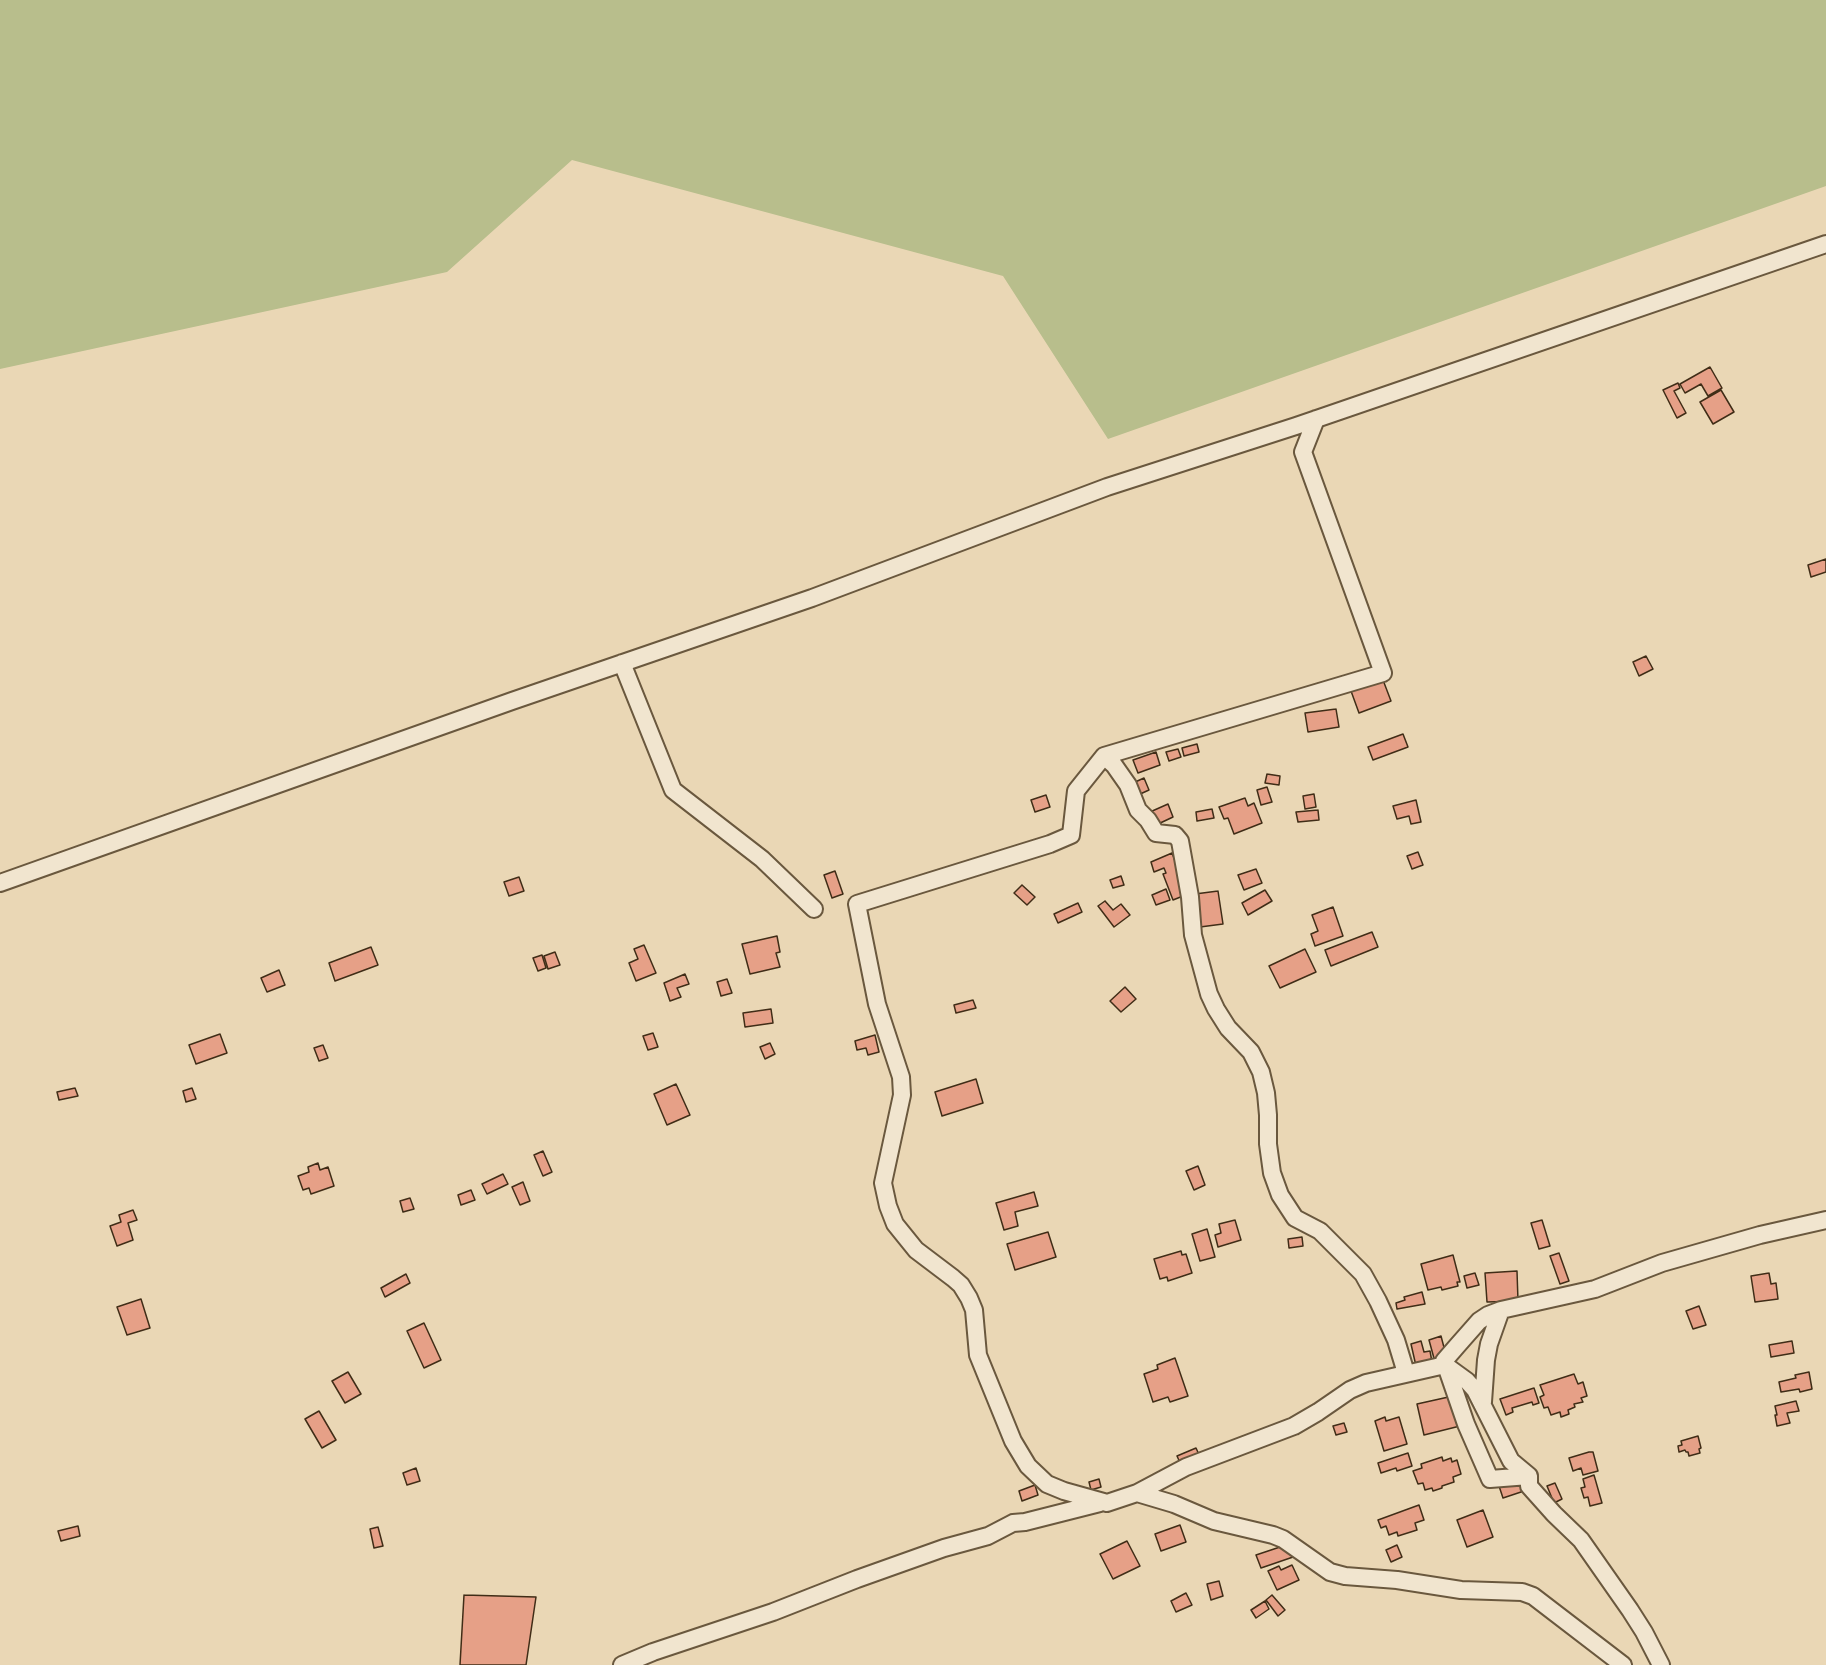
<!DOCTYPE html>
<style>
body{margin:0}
canvas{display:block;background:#ead7b5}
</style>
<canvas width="1826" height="1665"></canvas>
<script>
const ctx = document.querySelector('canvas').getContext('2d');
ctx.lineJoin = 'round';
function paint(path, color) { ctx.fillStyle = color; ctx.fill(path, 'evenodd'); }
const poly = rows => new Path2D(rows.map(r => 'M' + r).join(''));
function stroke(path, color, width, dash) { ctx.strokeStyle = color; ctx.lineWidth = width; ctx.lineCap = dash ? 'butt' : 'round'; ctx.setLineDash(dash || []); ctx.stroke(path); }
const green = poly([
 [0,0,1826,0,1826,186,1108,439,1003,276,572,160,447,272,0,369]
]);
const building = poly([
 [1710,367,1722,388,1708,396,1701,384,1685,393,1680,384,1710,367],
 [1678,383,1680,388,1674,391,1686,413,1677,418,1663,390,1678,383],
 [1721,390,1734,412,1713,424,1700,402,1721,390],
 [1826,559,1826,572,1811,577,1808,565,1826,559],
 [1646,656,1653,669,1639,676,1633,662,1646,656],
 [1383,680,1391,701,1359,713,1351,691,1383,680],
 [1336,709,1339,727,1308,732,1305,713,1336,709],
 [1403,734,1408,747,1373,760,1368,747,1403,734],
 [1197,744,1199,752,1184,756,1182,748,1197,744],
 [1178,749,1181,757,1169,761,1166,752,1178,749],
 [1156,752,1160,765,1138,773,1133,760,1156,752],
 [1267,774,1280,776,1279,785,1265,783,1267,774],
 [1144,778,1149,790,1138,795,1133,783,1144,778],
 [1267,787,1272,802,1261,805,1257,790,1267,787],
 [1314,794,1316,807,1305,809,1303,796,1314,794],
 [1046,795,1050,807,1035,812,1031,800,1046,795],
 [1245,798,1248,806,1254,803,1262,823,1234,834,1228,818,1224,819,1219,807,1245,798],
 [1416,800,1421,822,1411,824,1409,816,1397,819,1393,806,1416,800],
 [1168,804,1173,817,1156,825,1150,812,1168,804],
 [1212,809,1214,818,1197,821,1196,812,1212,809],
 [1318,810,1319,820,1298,822,1296,812,1318,810],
 [1418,852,1423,865,1412,869,1407,856,1418,852],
 [1172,853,1188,894,1173,900,1163,874,1166,873,1164,868,1154,872,1151,862,1172,853],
 [1256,869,1262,883,1244,890,1238,875,1256,869],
 [835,871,843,894,832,898,824,875,835,871],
 [1121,876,1124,885,1113,888,1110,880,1121,876],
 [519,877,524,891,509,896,504,882,519,877],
 [1022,885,1035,897,1027,905,1014,893,1022,885],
 [1166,889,1170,900,1156,905,1152,895,1166,889],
 [1265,890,1272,901,1248,915,1242,903,1265,890],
 [1218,891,1223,924,1200,927,1195,894,1218,891],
 [1105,901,1113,910,1121,904,1130,915,1114,927,1098,906,1105,901],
 [1078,903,1082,912,1058,923,1054,914,1078,903],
 [1333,907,1343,936,1315,946,1311,934,1318,931,1312,915,1333,907],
 [1372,932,1378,947,1331,966,1325,950,1372,932],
 [777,936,780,952,776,953,780,967,750,974,742,944,777,936],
 [644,945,656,973,636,981,629,963,638,959,634,949,644,945],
 [371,947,378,965,335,981,329,963,371,947],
 [1305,949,1316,972,1280,988,1269,966,1305,949],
 [555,952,560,965,548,969,544,956,555,952],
 [542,955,546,968,538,971,533,958,542,955],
 [279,970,285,985,267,992,261,978,279,970],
 [685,974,689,984,677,988,681,997,670,1001,664,983,685,974],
 [727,979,732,993,721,996,717,982,727,979],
 [1125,987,1136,999,1121,1012,1110,1001,1125,987],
 [973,1000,976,1008,956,1013,954,1005,973,1000],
 [771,1009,773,1023,745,1027,743,1013,771,1009],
 [653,1033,658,1047,648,1050,643,1036,653,1033],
 [220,1034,227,1053,196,1064,189,1045,220,1034],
 [875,1035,879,1052,868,1055,866,1048,857,1050,855,1041,875,1035],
 [770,1043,775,1054,765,1059,760,1047,770,1043],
 [323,1045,328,1058,319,1061,314,1048,323,1045],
 [976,1079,983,1103,942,1116,935,1092,976,1079],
 [676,1084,690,1115,667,1125,654,1094,676,1084],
 [75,1088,78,1096,59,1100,57,1092,75,1088],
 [192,1088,196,1099,186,1102,183,1091,192,1088],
 [543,1151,552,1172,543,1176,534,1155,543,1151],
 [318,1163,320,1170,328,1167,334,1186,311,1194,309,1188,303,1190,298,1176,309,1172,308,1167,318,1163],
 [1198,1166,1205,1185,1194,1190,1186,1171,1198,1166],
 [503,1174,508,1184,487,1194,482,1184,503,1174],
 [523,1182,530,1201,520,1205,512,1187,523,1182],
 [471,1190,475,1200,461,1205,458,1195,471,1190],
 [1034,1192,1038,1206,1015,1212,1018,1226,1004,1230,996,1203,1034,1192],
 [410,1198,414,1209,403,1212,400,1201,410,1198],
 [133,1210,137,1220,128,1223,133,1240,117,1246,110,1226,121,1222,119,1215,133,1210],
 [1235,1220,1241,1240,1218,1247,1215,1235,1221,1233,1219,1224,1235,1220],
 [1542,1220,1550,1246,1539,1249,1531,1223,1542,1220],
 [1207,1229,1215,1257,1200,1261,1192,1234,1207,1229],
 [1048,1232,1056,1257,1015,1270,1007,1244,1048,1232],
 [1302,1237,1303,1246,1289,1248,1288,1239,1302,1237],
 [1181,1251,1182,1255,1186,1254,1192,1273,1168,1281,1167,1277,1160,1279,1154,1259,1181,1251],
 [1559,1253,1569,1281,1560,1284,1550,1256,1559,1253],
 [1453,1255,1460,1282,1457,1282,1458,1286,1442,1290,1441,1287,1428,1290,1421,1264,1453,1255],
 [1517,1271,1518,1301,1487,1302,1485,1273,1517,1271],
 [1475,1273,1479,1285,1467,1288,1464,1276,1475,1273],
 [1769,1273,1771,1284,1776,1283,1778,1299,1755,1302,1751,1276,1769,1273],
 [406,1274,410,1283,385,1297,381,1288,406,1274],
 [1422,1292,1425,1304,1397,1309,1396,1303,1405,1300,1404,1297,1422,1292],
 [141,1299,150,1328,127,1335,117,1307,141,1299],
 [1699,1306,1706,1325,1693,1329,1686,1311,1699,1306],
 [424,1323,441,1360,424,1368,407,1331,424,1323],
 [1441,1336,1447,1359,1435,1362,1429,1340,1441,1336],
 [1421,1341,1424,1352,1430,1351,1432,1362,1416,1366,1411,1344,1421,1341],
 [1792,1341,1794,1353,1771,1357,1769,1345,1792,1341],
 [1175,1358,1188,1396,1170,1402,1168,1397,1153,1402,1144,1374,1158,1369,1157,1365,1175,1358],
 [348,1372,361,1394,345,1403,332,1381,348,1372],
 [1809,1372,1812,1389,1800,1392,1799,1389,1781,1392,1779,1382,1796,1378,1795,1375,1809,1372],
 [1574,1374,1578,1384,1583,1382,1587,1396,1581,1398,1583,1402,1574,1404,1575,1407,1568,1410,1569,1414,1561,1417,1560,1412,1551,1415,1548,1407,1544,1408,1540,1397,1544,1395,1540,1385,1574,1374],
 [1534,1388,1539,1403,1533,1405,1532,1402,1512,1408,1513,1412,1506,1415,1500,1399,1534,1388],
 [1453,1396,1460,1426,1424,1435,1417,1404,1453,1396],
 [1796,1401,1799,1411,1787,1413,1790,1423,1777,1426,1775,1415,1777,1415,1775,1406,1796,1401],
 [319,1411,336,1440,322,1448,305,1419,319,1411],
 [1385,1417,1386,1421,1399,1417,1407,1444,1384,1451,1375,1421,1385,1417],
 [1344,1423,1347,1432,1336,1435,1333,1426,1344,1423],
 [1698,1436,1701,1448,1699,1449,1700,1453,1689,1456,1688,1452,1686,1452,1685,1450,1679,1452,1678,1446,1682,1445,1681,1441,1698,1436],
 [1196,1448,1201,1459,1182,1467,1177,1456,1196,1448],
 [1589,1452,1593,1452,1598,1471,1583,1475,1581,1468,1573,1471,1569,1458,1589,1452],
 [1408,1453,1412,1466,1397,1471,1396,1468,1381,1473,1378,1463,1408,1453],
 [1442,1457,1443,1461,1451,1458,1452,1462,1457,1460,1461,1474,1453,1477,1454,1482,1442,1486,1442,1488,1433,1491,1432,1488,1425,1490,1423,1483,1418,1484,1413,1471,1422,1468,1421,1464,1442,1457],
 [416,1468,420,1481,407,1485,403,1473,416,1468],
 [1594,1475,1602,1503,1590,1506,1588,1497,1584,1498,1581,1488,1585,1487,1583,1479,1594,1475],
 [1528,1476,1533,1488,1503,1498,1499,1486,1528,1476],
 [1099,1479,1101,1487,1091,1490,1089,1482,1099,1479],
 [1555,1483,1562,1499,1554,1503,1547,1486,1555,1483],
 [1035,1485,1038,1495,1022,1501,1019,1491,1035,1485],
 [1419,1505,1424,1520,1415,1523,1417,1530,1398,1536,1397,1532,1389,1535,1386,1526,1381,1528,1378,1520,1419,1505],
 [1483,1510,1493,1537,1467,1547,1457,1520,1483,1510],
 [1180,1525,1186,1542,1161,1551,1155,1534,1180,1525],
 [78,1526,80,1536,61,1541,58,1531,78,1526],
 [378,1527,383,1546,374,1548,370,1529,378,1527],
 [1127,1541,1140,1566,1113,1579,1100,1554,1127,1541],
 [1292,1543,1296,1556,1261,1568,1256,1555,1292,1543],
 [1397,1545,1402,1557,1391,1562,1386,1550,1397,1545],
 [1292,1565,1299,1580,1277,1590,1268,1571,1279,1566,1281,1570,1292,1565],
 [1219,1581,1223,1596,1211,1600,1207,1584,1219,1581],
 [1186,1593,1192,1605,1176,1612,1171,1601,1186,1593],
 [464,1595,536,1597,526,1665,460,1665,464,1595],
 [1272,1595,1285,1610,1278,1616,1266,1600,1272,1595],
 [1265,1601,1269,1609,1256,1618,1251,1610,1265,1601]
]);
const street = poly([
 [1316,419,1303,452,1383,673,1104,756,1076,791,1071,835,1050,844,857,904,877,1004,901,1077,902,1095,883,1183,888,1206,895,1224,916,1250,953,1278,961,1285,969,1298,974,1310,978,1355,1013,1441,1028,1466,1047,1484,1064,1491,1107,1503,1137,1493,1186,1467,1294,1426,1318,1412,1350,1390,1366,1383,1445,1365,1444,1361,1457,1346,1479,1321,1488,1315,1501,1310,1595,1289,1662,1263,1760,1235,1826,1220],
 [622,663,673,790,762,859,814,909],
 [1104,756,1114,765,1128,785,1138,810,1148,820,1156,833,1175,835,1180,841,1190,897,1193,935,1209,994,1216,1009,1228,1028,1251,1052,1261,1072,1266,1093,1268,1115,1268,1144,1272,1173,1280,1195,1295,1218,1320,1231,1363,1274,1378,1301,1396,1340,1406,1373],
 [0,883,512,701,812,598,1107,487,1296,426,1826,244],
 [1445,1365,1467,1381,1475,1390,1511,1461,1529,1476,1529,1486,1554,1514,1581,1540,1630,1610,1644,1632,1661,1665],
 [1446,1366,1466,1424,1490,1479,1529,1476],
 [1483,1402,1486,1360,1489,1344,1501,1310],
 [1137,1493,1174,1504,1214,1521,1273,1535,1283,1539,1330,1572,1345,1576,1397,1580,1461,1590,1522,1592,1533,1596,1623,1665],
 [622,1665,653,1652,773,1612,857,1579,944,1548,988,1536,1013,1523,1025,1522,1100,1503]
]);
paint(green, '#b8be8c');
paint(building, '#e6a087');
stroke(building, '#402d17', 1.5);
stroke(street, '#6a583e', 20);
stroke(street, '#f1e5cf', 16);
</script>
